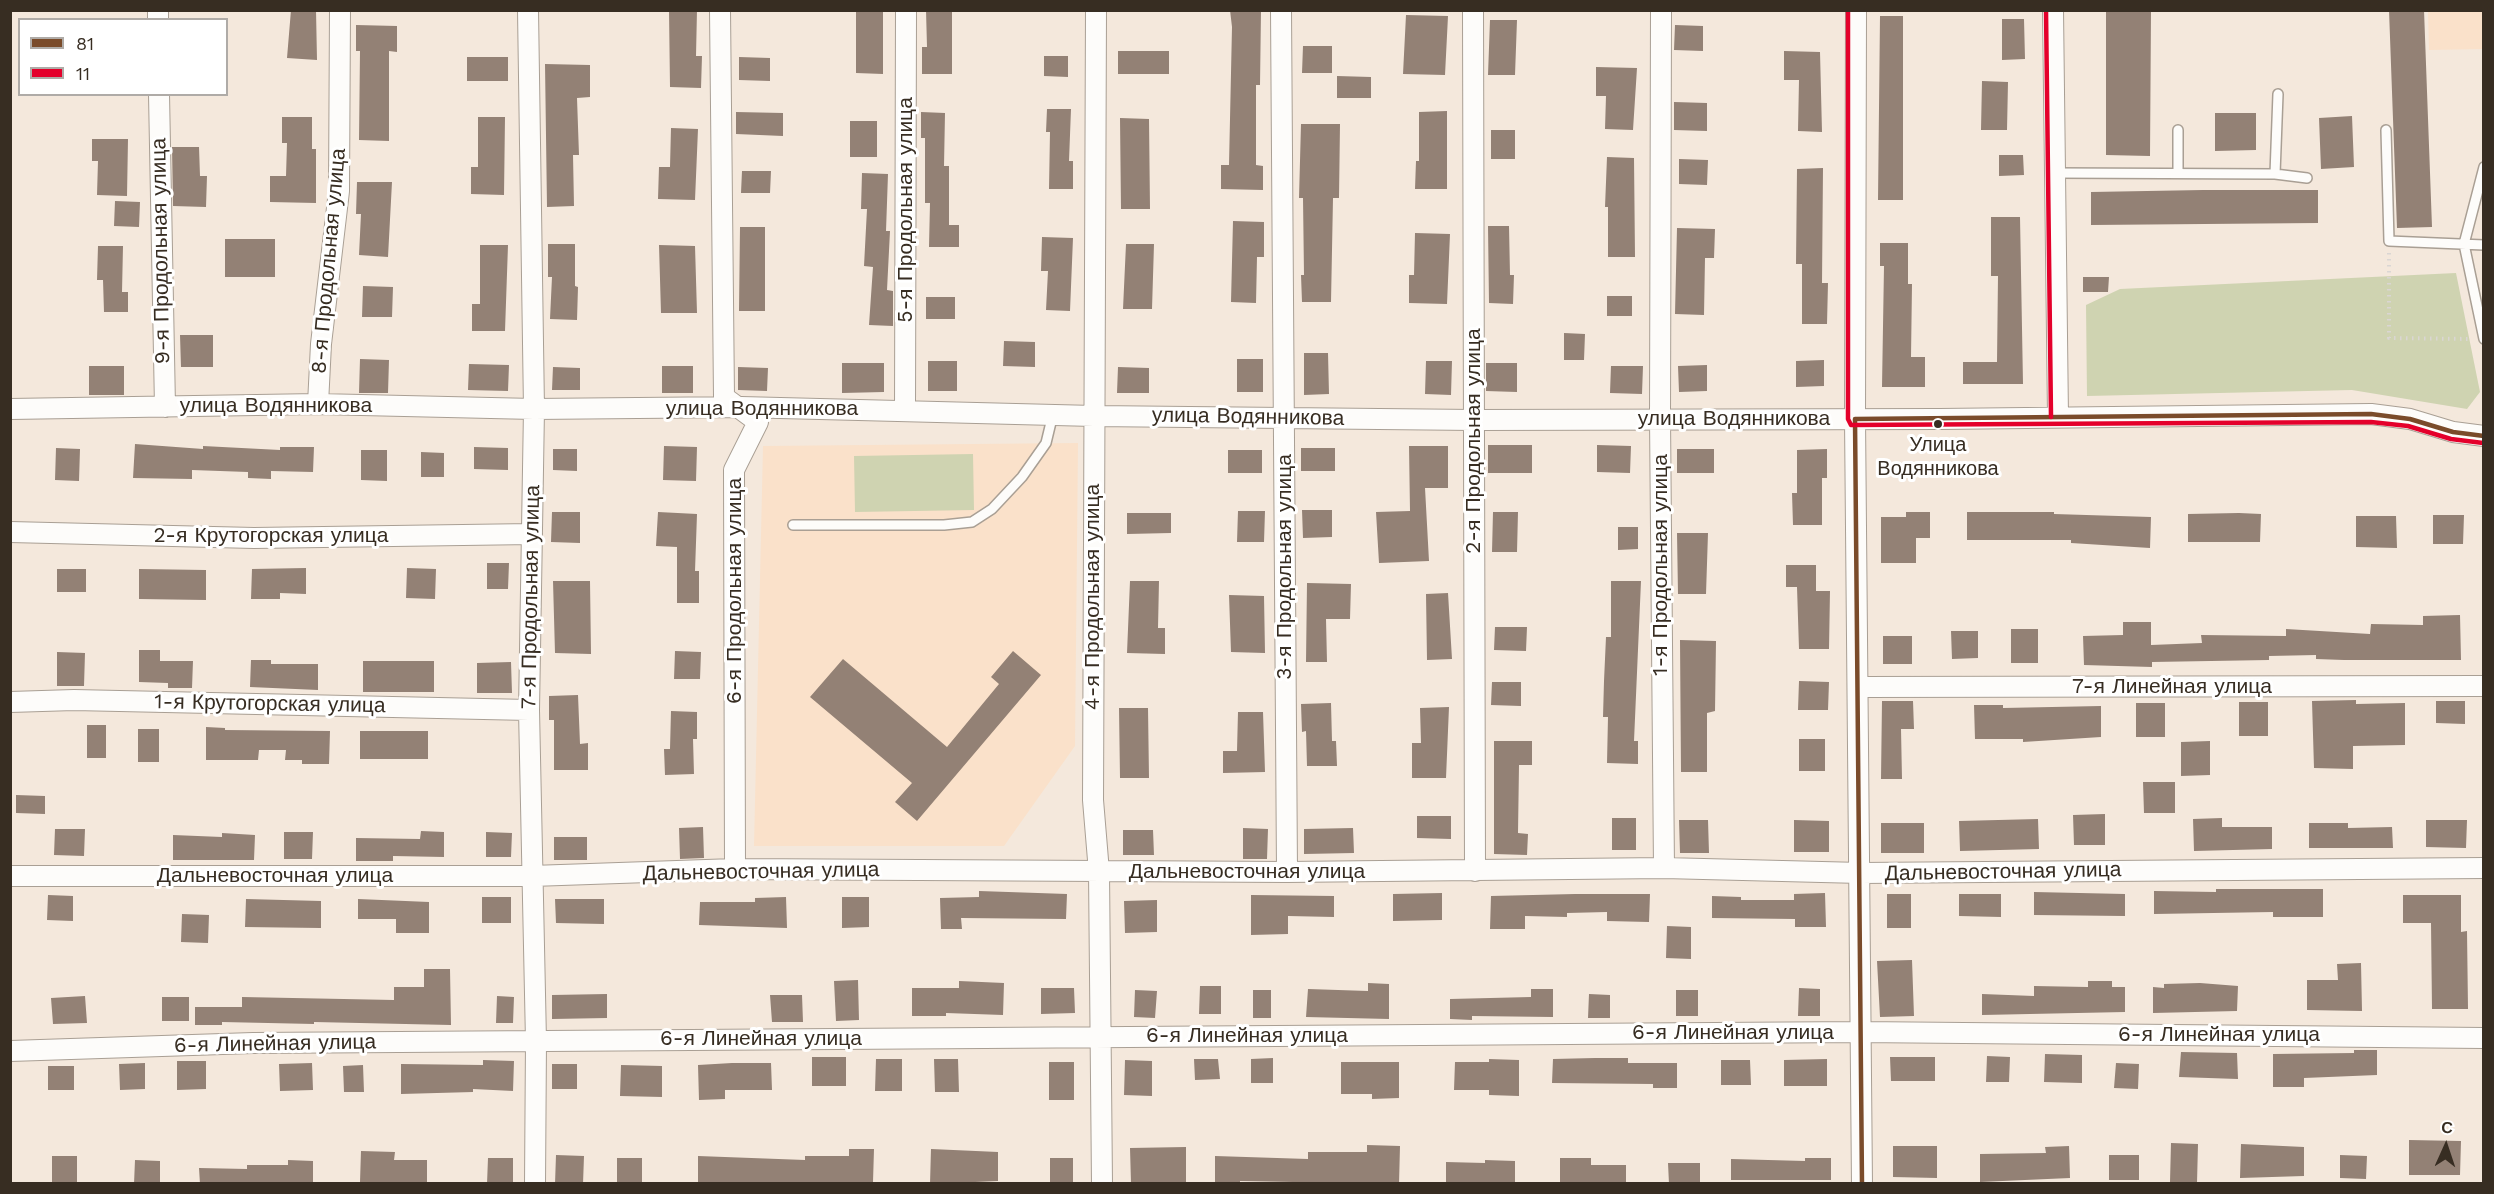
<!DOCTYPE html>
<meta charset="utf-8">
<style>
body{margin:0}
#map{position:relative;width:2494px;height:1194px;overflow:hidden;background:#f4e8dc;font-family:"Work Sans",sans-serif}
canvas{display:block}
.frame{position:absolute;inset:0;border:12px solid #372d22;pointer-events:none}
.legend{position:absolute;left:18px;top:18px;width:210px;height:78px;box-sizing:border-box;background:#fff;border:2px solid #afaba7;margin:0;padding:8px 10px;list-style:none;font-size:18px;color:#372d22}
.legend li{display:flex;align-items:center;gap:12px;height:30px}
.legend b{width:30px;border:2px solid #afaba7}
.north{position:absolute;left:2416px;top:1116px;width:60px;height:60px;-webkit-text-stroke:4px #fff;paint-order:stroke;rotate:3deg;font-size:16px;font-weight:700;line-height:24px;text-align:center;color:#372d22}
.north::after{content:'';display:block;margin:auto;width:21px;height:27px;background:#372d22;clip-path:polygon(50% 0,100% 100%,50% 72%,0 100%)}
</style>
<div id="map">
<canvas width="2494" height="1194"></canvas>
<div class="frame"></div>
<ul class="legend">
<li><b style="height:8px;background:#7a4b2a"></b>81</li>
<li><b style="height:8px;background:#e4002b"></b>11</li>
</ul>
<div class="north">С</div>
</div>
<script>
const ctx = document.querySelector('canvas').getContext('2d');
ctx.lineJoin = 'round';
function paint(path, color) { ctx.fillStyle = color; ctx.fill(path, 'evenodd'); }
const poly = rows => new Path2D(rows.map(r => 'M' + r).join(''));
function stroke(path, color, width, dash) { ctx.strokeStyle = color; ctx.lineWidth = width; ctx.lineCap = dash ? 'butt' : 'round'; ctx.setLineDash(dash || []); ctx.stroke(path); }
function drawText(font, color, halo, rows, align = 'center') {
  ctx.font = font + ' "Work Sans",sans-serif'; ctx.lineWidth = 6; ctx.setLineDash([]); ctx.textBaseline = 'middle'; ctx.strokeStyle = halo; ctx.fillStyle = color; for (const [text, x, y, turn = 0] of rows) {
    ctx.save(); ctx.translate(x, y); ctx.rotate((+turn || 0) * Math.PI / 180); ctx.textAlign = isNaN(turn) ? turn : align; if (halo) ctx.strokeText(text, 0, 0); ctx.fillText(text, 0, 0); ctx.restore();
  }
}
const built = poly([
 [2428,11,2483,11,2483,49,2429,50],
 [1078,443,1075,746,1004,846,754,846,763,446]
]);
const green = poly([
 [2456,273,2480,392,2467,409,2352,390,2087,396,2086,305,2120,289],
 [973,454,974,510,855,512,854,456]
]);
const building = poly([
 [291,10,316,10,317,60,287,58],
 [669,10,697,10,696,56,702,56,701,88,670,87],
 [856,10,883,10,883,74,856,73],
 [926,10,952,10,952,74,922,74,922,47,927,47],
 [1230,10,1261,10,1260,85,1256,85,1256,165,1263,166,1263,190,1221,189,1221,165,1229,165,1232,27],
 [2106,10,2151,10,2150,156,2106,155],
 [2389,10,2424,10,2432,227,2397,228],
 [1406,15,1448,16,1445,75,1403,74],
 [1880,16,1903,16,1903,200,1878,200],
 [2002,19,2024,19,2025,59,2002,60],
 [1490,20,1517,20,1515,75,1488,75],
 [356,25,397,26,397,52,389,51,389,141,359,140,360,51,356,51],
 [1675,25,1703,26,1703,51,1674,50],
 [1303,46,1332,46,1332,73,1302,73],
 [1118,51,1169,51,1169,74,1118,74],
 [1784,51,1820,52,1822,132,1798,131,1799,80,1784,80],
 [1044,56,1068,56,1068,77,1044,76],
 [467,57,508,57,508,81,467,81],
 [739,57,770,58,770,81,739,80],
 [545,64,590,65,590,97,577,98,579,155,573,155,574,206,547,207],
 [1596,67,1637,68,1633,130,1605,129,1606,96,1596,96],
 [1337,76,1371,77,1371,98,1337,98],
 [1982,81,2008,82,2007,130,1981,130],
 [1674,102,1707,103,1707,131,1674,130],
 [1047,109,1071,109,1069,161,1073,161,1073,189,1049,189,1050,132,1046,132],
 [1447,111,1447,189,1415,189,1416,161,1419,161,1419,112],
 [736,112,783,113,783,136,736,134],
 [921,112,945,113,944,166,949,166,949,225,959,225,959,247,929,247,930,203,925,203,925,138,921,138],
 [2215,113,2256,113,2256,150,2215,151],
 [2352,116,2354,167,2321,169,2319,118],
 [282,117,312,117,312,149,316,149,316,203,270,202,270,176,286,176,287,143,282,143],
 [478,117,505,117,504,195,471,194,471,167,478,167],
 [1120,118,1149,119,1150,209,1121,209],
 [850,121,877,121,877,157,850,157],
 [1301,124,1340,124,1339,198,1333,198,1331,302,1302,302,1301,275,1304,275,1303,198,1299,198],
 [671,128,698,129,695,200,658,199,659,167,670,167],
 [1491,130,1515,130,1515,159,1491,159],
 [92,139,128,139,127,196,97,195,98,161,92,161],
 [172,147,199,147,200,176,207,176,206,207,173,206],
 [1999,155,2023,155,2024,175,1999,176],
 [1607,157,1634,158,1635,257,1608,257,1608,207,1605,207],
 [1679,159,1708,160,1707,185,1679,184],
 [1823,168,1822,283,1828,283,1827,324,1802,324,1802,264,1796,264,1797,169],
 [742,171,771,171,770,193,741,193],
 [862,173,888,174,886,231,890,231,887,290,893,291,893,326,869,325,873,267,864,266,867,209,861,209],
 [357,182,392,182,388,257,359,255,361,214,356,214],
 [2203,190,2318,190,2318,223,2091,225,2091,192],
 [115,201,140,202,139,227,114,226],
 [1991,217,2020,217,2023,384,1963,384,1963,362,1997,362,1998,276,1991,276],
 [1233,221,1264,222,1264,257,1257,257,1256,303,1231,302],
 [1488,226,1509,226,1510,275,1514,275,1513,304,1489,303],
 [740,227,765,227,765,311,739,311],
 [1677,228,1715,229,1714,258,1705,258,1704,315,1675,314],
 [1415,233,1450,234,1447,304,1409,303,1409,275,1414,275],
 [1042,237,1073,238,1070,311,1046,310,1048,271,1041,271],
 [225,239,275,239,275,277,225,277],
 [1880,243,1908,243,1908,284,1912,284,1911,357,1925,357,1925,387,1882,387,1884,266,1880,266],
 [548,244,575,244,575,286,578,287,577,320,550,319,552,277,548,277],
 [1126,244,1154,244,1152,309,1123,309],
 [480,245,508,245,505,331,472,331,472,304,480,304],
 [659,245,695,246,697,313,661,313],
 [98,246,123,246,122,292,128,292,128,312,104,312,103,280,97,280],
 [2083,277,2109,277,2108,292,2083,292],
 [363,286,393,287,392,317,362,317],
 [1607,296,1632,296,1632,316,1607,316],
 [926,297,955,297,955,319,926,319],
 [1564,333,1585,334,1584,360,1564,360],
 [180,335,213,335,213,367,181,367],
 [1004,341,1035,342,1035,367,1003,366],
 [1304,353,1328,353,1329,394,1304,395],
 [360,359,389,360,388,393,359,393],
 [1237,359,1263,359,1263,392,1237,392],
 [1824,360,1824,386,1796,387,1796,361],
 [928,361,957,361,957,391,928,391],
 [1426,361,1452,361,1451,395,1425,394],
 [842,363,884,363,884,392,842,393],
 [1486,363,1517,363,1517,392,1486,391],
 [469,364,509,365,508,391,468,390],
 [1707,365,1707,391,1679,392,1678,366],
 [89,366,124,366,124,395,89,395],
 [662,366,693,366,693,393,662,393],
 [1611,366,1643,366,1642,394,1610,393],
 [553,367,580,368,580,390,552,390],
 [738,367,768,368,767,391,738,390],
 [1118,367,1149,368,1149,393,1117,393],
 [135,444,203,449,203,446,280,450,280,447,314,447,313,472,271,471,271,479,248,478,248,472,192,470,192,479,133,478],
 [1488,445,1532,445,1532,473,1488,473],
 [1597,445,1631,446,1630,473,1597,472],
 [664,446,697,447,696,481,663,480],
 [1409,446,1448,446,1448,488,1425,488,1429,561,1379,563,1376,512,1410,511],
 [474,447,508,448,508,470,474,469],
 [56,448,80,449,79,481,55,480],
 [1301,448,1335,448,1335,471,1301,471],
 [553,449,577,449,577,471,553,470],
 [1677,449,1714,449,1714,473,1677,473],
 [1827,449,1827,478,1822,478,1822,525,1793,525,1792,493,1797,493,1797,450],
 [361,450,387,450,387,481,361,480],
 [1228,450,1262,450,1262,473,1228,473],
 [421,452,444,453,444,477,421,477],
 [1302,510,1332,510,1332,537,1303,538],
 [1238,511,1265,511,1264,542,1237,542],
 [552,512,580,512,580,543,551,542],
 [658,512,697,514,695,571,699,571,699,603,677,603,677,547,656,546],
 [1493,512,1518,512,1517,552,1492,552],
 [1906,512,1930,512,1930,538,1916,538,1916,563,1881,563,1881,517,1906,517],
 [1967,512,2054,512,2054,514,2151,517,2150,548,2071,543,2071,540,1967,540],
 [1127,513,1171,513,1171,533,1127,534],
 [2239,513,2261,514,2260,542,2188,542,2188,514],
 [2433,515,2464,515,2463,544,2433,544],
 [2356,516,2396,516,2397,548,2356,547],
 [1618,527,1638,527,1638,549,1618,550],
 [1677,533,1708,533,1706,594,1678,594],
 [487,563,509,563,508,589,487,589],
 [1786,565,1816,565,1816,591,1830,591,1829,649,1799,649,1797,587,1786,587],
 [306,568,306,594,280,593,280,599,251,599,252,569],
 [407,568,436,569,435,599,406,598],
 [57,569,86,569,86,592,57,592],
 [139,569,206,570,206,600,139,599],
 [553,581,590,581,591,654,555,653],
 [1130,581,1159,581,1158,628,1165,628,1165,654,1127,653],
 [1611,581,1641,581,1634,741,1638,741,1638,764,1607,763,1608,717,1603,717,1604,681,1606,637,1611,637],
 [1307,583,1351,584,1350,619,1326,619,1327,662,1306,662],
 [1448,593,1452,659,1427,660,1426,594],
 [1229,595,1264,596,1265,653,1231,652],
 [2460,615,2461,660,2344,660,2316,659,2316,655,2269,656,2269,660,2152,662,2152,667,2084,665,2083,636,2123,635,2123,622,2151,622,2151,645,2202,643,2201,635,2286,636,2286,629,2370,634,2371,624,2423,625,2423,616],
 [1495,627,1527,627,1526,651,1494,650],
 [2011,629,2038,629,2038,663,2011,663],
 [1951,631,1978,631,1978,658,1952,659],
 [1883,636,1912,636,1912,664,1883,664],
 [1680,640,1716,641,1715,711,1707,713,1707,772,1681,772],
 [139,650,160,650,160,661,193,661,192,688,168,688,168,683,139,682],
 [675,651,701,652,700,679,674,679],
 [1013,651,1041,675,917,821,895,802,912,783,810,697,843,659,947,747,999,684,991,677],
 [57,652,85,653,84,686,57,686],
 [251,660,271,660,271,664,318,664,318,690,250,687],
 [363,661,434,661,434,692,363,692],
 [511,662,512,693,477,693,477,663],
 [1799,681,1829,682,1828,710,1798,710],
 [1492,682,1521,682,1521,706,1491,705],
 [578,695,580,744,588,743,588,770,554,770,554,720,549,720,549,696],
 [2356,700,2356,704,2405,703,2405,745,2353,746,2353,769,2314,768,2312,701],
 [1882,701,1913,701,1914,729,1901,729,1902,779,1881,779],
 [2436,701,2465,701,2465,724,2436,723],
 [2239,702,2268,702,2268,736,2239,736],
 [1331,703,1332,741,1336,741,1337,766,1307,766,1306,731,1302,732,1301,704],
 [2136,703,2165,703,2165,737,2136,737],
 [1974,705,2003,705,2003,708,2101,706,2101,737,2023,742,2023,739,1975,739],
 [1449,707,1446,778,1412,778,1412,743,1421,743,1420,708],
 [1119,708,1148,708,1149,778,1120,778],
 [671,711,697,712,697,739,693,739,694,774,665,775,664,749,670,749],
 [1238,712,1263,712,1265,772,1223,773,1223,751,1237,751],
 [87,725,106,725,106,758,87,758],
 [206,727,225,728,225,730,330,731,329,764,302,764,302,760,285,760,286,750,259,750,258,760,206,760],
 [138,729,159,729,159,762,138,762],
 [360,731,428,731,428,759,360,759],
 [1799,739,1825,739,1825,771,1799,771],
 [1494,741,1532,741,1532,765,1519,765,1518,833,1528,834,1527,855,1494,854],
 [2210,741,2210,775,2181,776,2181,742],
 [2143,782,2175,782,2175,813,2144,813],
 [16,795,45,796,45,814,16,813],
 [2105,814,2105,845,2074,845,2073,815],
 [1417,816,1451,816,1451,839,1417,838],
 [1612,818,1636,818,1636,850,1612,850],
 [2222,818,2222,827,2272,827,2272,849,2194,851,2193,819],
 [2038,819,2039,849,1960,851,1959,821],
 [1679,820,1708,820,1709,853,1680,853],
 [1794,820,1829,821,1829,852,1794,852],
 [2426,820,2467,820,2466,848,2426,847],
 [1881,823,1924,823,1924,853,1881,853],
 [2309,823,2348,823,2348,828,2392,827,2393,848,2309,848],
 [703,827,704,858,680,859,679,828],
 [1243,828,1268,829,1267,859,1243,859],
 [1353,828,1354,853,1304,854,1304,829],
 [55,829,85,829,84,856,54,855],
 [1123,830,1153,830,1154,855,1123,855],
 [421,831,444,832,444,857,393,856,393,861,356,861,356,838,420,839],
 [284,832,313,832,312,859,284,859],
 [486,832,512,833,511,857,486,857],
 [222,833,255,835,254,860,173,860,173,835,222,837],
 [554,837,587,837,587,860,554,860],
 [2216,889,2323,889,2323,917,2273,917,2273,912,2154,914,2154,891,2216,892],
 [979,891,1067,894,1066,919,961,918,962,929,941,929,940,898,979,897],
 [2034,892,2125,894,2125,916,2034,915],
 [1442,893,1442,920,1393,921,1393,894],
 [1825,893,1826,927,1795,927,1795,919,1712,918,1712,896,1741,897,1741,900,1794,900,1794,894],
 [1575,894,1650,894,1649,922,1607,921,1607,912,1567,913,1567,917,1525,916,1525,929,1490,929,1491,896],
 [1887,894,1911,894,1911,928,1887,928],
 [1959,894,2001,894,2001,917,1959,916],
 [48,895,73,896,73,921,47,920],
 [1251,895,1334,896,1334,917,1288,916,1288,934,1251,935],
 [2403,895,2461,895,2461,932,2467,931,2468,1009,2432,1009,2431,923,2403,923],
 [482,897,511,897,511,923,482,923],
 [786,897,787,928,699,925,700,902,755,902,755,898],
 [842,897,869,897,869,927,842,928],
 [246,899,321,901,321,928,245,927],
 [358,899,429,902,429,933,396,933,396,919,358,919],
 [555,899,604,899,604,924,556,923],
 [1157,900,1157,932,1125,933,1124,901],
 [182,914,209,915,208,943,181,942],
 [1667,926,1691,927,1691,959,1666,958],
 [1912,960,1914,1016,1880,1017,1877,961],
 [2361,963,2362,1011,2307,1010,2307,980,2338,980,2337,964],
 [424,969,450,969,451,1025,314,1022,314,1024,222,1022,222,1025,195,1025,195,1007,242,1007,242,997,394,1000,394,987,424,987],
 [858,980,859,1020,836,1021,834,981],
 [959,981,1004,983,1003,1015,946,1013,946,1016,912,1016,912,988,959,988],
 [2088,981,2112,981,2112,987,2125,987,2125,1012,1982,1015,1982,994,2034,996,2034,986,2088,987],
 [1368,983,1389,984,1389,1019,1306,1017,1308,989,1368,991],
 [2200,983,2238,986,2237,1011,2153,1013,2153,987,2164,988,2164,984],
 [1200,986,1221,986,1221,1014,1199,1014],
 [1041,988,1074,988,1075,1013,1041,1014],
 [1799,988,1820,989,1820,1016,1798,1016],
 [1531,989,1553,989,1553,1017,1472,1016,1472,1020,1450,1019,1450,999,1531,997],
 [1135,990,1157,991,1155,1018,1134,1017],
 [1253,990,1271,990,1271,1018,1253,1018],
 [1676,990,1698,990,1698,1016,1676,1016],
 [607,994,607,1018,552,1019,552,995],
 [1589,994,1610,995,1610,1018,1588,1018],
 [770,995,802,995,803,1022,772,1022],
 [85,996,87,1023,53,1024,51,998],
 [497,996,514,997,513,1023,496,1023],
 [162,997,189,997,189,1021,162,1021],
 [2354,1050,2377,1050,2377,1075,2304,1078,2304,1087,2273,1087,2273,1054,2354,1053],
 [2181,1052,2237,1053,2238,1079,2179,1077],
 [2045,1054,2082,1055,2082,1083,2044,1082],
 [1987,1056,2010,1057,2009,1082,1986,1082],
 [812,1057,846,1057,846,1086,812,1086],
 [1890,1057,1935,1057,1935,1081,1891,1081],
 [1273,1058,1273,1083,1251,1083,1251,1059],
 [1595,1058,1628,1058,1628,1063,1677,1063,1677,1088,1653,1088,1653,1084,1552,1083,1553,1059],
 [876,1059,902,1059,902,1091,875,1091],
 [934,1059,958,1059,959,1092,935,1092],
 [1194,1059,1218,1059,1220,1079,1195,1080],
 [1489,1059,1519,1060,1519,1096,1489,1095,1489,1090,1454,1090,1455,1062,1489,1062],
 [1827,1059,1827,1086,1784,1086,1784,1060],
 [483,1060,514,1061,513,1091,473,1089,473,1092,401,1094,401,1064,483,1065],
 [1125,1060,1152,1061,1152,1096,1124,1095],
 [1721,1060,1750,1060,1751,1085,1721,1085],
 [177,1061,206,1061,206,1089,177,1090],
 [1049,1062,1074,1062,1074,1100,1049,1100],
 [1341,1062,1399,1062,1399,1098,1372,1099,1372,1094,1341,1094],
 [145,1063,145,1089,120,1090,119,1064],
 [312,1063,313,1090,280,1091,279,1064],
 [732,1063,771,1063,772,1090,725,1090,725,1099,699,1100,698,1065],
 [2116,1063,2139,1064,2138,1089,2114,1088],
 [552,1064,577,1064,577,1089,552,1089],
 [363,1065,364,1092,344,1092,343,1066],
 [621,1065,662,1066,662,1097,620,1096],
 [48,1066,74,1066,74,1090,48,1090],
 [2409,1140,2461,1141,2460,1175,2409,1175],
 [2171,1143,2198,1144,2197,1183,2170,1182],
 [2241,1144,2304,1147,2304,1176,2240,1178],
 [1367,1145,1400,1146,1399,1184,1240,1181,1240,1184,1215,1184,1215,1156,1308,1159,1308,1152,1367,1152],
 [1893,1146,1937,1146,1937,1178,1893,1177],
 [2069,1146,2070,1178,1980,1182,1980,1154,2046,1153,2045,1147],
 [1186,1147,1186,1182,1131,1183,1130,1148],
 [849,1149,874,1149,873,1182,698,1184,698,1156,805,1160,805,1156,849,1156],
 [931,1149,998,1152,998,1181,930,1184],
 [361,1151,395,1152,394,1160,427,1160,427,1184,360,1182],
 [556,1155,584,1156,583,1184,555,1184],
 [2109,1155,2139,1155,2139,1180,2109,1180],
 [2340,1155,2367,1156,2366,1179,2340,1178],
 [52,1156,77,1156,77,1184,52,1184],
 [488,1158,513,1158,513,1184,487,1184],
 [617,1158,642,1158,642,1184,617,1184],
 [1050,1158,1073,1158,1073,1183,1050,1183],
 [1560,1158,1591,1158,1591,1165,1626,1165,1626,1184,1560,1184],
 [1805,1158,1831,1158,1831,1180,1731,1180,1731,1159,1805,1161],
 [135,1160,160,1161,160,1184,134,1184],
 [288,1160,313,1161,313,1184,200,1184,199,1168,247,1169,247,1165,288,1165],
 [1485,1160,1515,1161,1515,1184,1446,1184,1446,1162,1485,1163],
 [1668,1163,1700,1163,1700,1184,1669,1184]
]);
const path = poly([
 [2389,253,2389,338,2471,339]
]);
const service = poly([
 [2178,130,2178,173],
 [2386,130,2389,241,2484,245],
 [2484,167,2464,244,2484,339],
 [2055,173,2275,174,2307,178],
 [2275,174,2278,94],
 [793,525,944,525,972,522,992,509,1022,477,1046,443,1053,414]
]);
const minor = poly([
 [158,10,158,20],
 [528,10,534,409,529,710,536,1041,535,1184],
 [720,10,724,397,758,422,734,470,735,869],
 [1096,10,1093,800,1099,872,1102,1184],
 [1281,10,1287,872],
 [1473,10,1475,871],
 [1661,10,1660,418,1664,868],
 [1856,10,1855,419,1862,1184],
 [2053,10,2058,417],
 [159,94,165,407],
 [318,404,321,344,339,191,340,10],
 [10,409,318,404,534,409,741,407,1094,416,1474,420,1940,419,2371,414,2410,419,2453,432,2484,436],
 [905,410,906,10],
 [10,532,254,538,532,534],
 [1860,687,2484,686],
 [10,702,74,700,529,710],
 [10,876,532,876,735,869,1287,872,1664,868,1861,873,2484,868],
 [10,1051,253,1043,1860,1032,2484,1038]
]);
const bus1 = poly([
 [1855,419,1862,1184],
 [1855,419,2371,414,2410,419,2453,432,2484,436]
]);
const bus2 = poly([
 [1848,10,1848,419,1851,425,2371,422,2408,426,2451,439,2483,443],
 [2046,10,2051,417]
]);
const markers = [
 [1938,424,5,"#372d22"]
];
const busNames = [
 ["Улица",1938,445],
 ["Водянникова",1938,469]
];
const streetNames = [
 ["5-я Продольная улица",906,210,-90],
 ["9-я Продольная улица",161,251,-91],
 ["8-я Продольная улица",329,261,-85],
 ["улица Водянникова",276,406],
 ["улица Водянникова",762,409],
 ["улица Водянникова",1248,417,1],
 ["улица Водянникова",1734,419],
 ["2-я Продольная улица",1474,441,-90],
 ["2-я Крутогорская улица",271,536],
 ["1-я Продольная улица",1661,565,-90],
 ["3-я Продольная улица",1285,567,-90],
 ["6-я Продольная улица",735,591,-90],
 ["7-я Продольная улица",531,597,-89],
 ["4-я Продольная улица",1093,597,-90],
 ["7-я Линейная улица",2172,687],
 ["1-я Крутогорская улица",270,704,1],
 ["Дальневосточная улица",761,872,-1],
 ["Дальневосточная улица",1247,872],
 ["Дальневосточная улица",2003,872,-1],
 ["Дальневосточная улица",275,876],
 ["6-я Линейная улица",1733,1033],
 ["6-я Линейная улица",2219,1035],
 ["6-я Линейная улица",1247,1036],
 ["6-я Линейная улица",761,1039],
 ["6-я Линейная улица",275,1044,-1]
];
paint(built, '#fae1ca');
paint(green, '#cfd3b1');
paint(building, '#938175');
stroke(service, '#a99f94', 12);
stroke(minor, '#a99f94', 22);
stroke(path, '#dad6d3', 4, [1.5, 4.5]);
stroke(service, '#fdfcfa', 9);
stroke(minor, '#fdfcfa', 20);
stroke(bus1, '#7a4b2a', 4.5);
stroke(bus2, '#e4002b', 4.5);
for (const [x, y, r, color] of markers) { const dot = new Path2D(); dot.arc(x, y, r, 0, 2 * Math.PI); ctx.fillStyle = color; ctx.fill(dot); stroke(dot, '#fff', 2); }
drawText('20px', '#372d22', '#fff', busNames);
drawText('21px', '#372d22', '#fff', streetNames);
</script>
